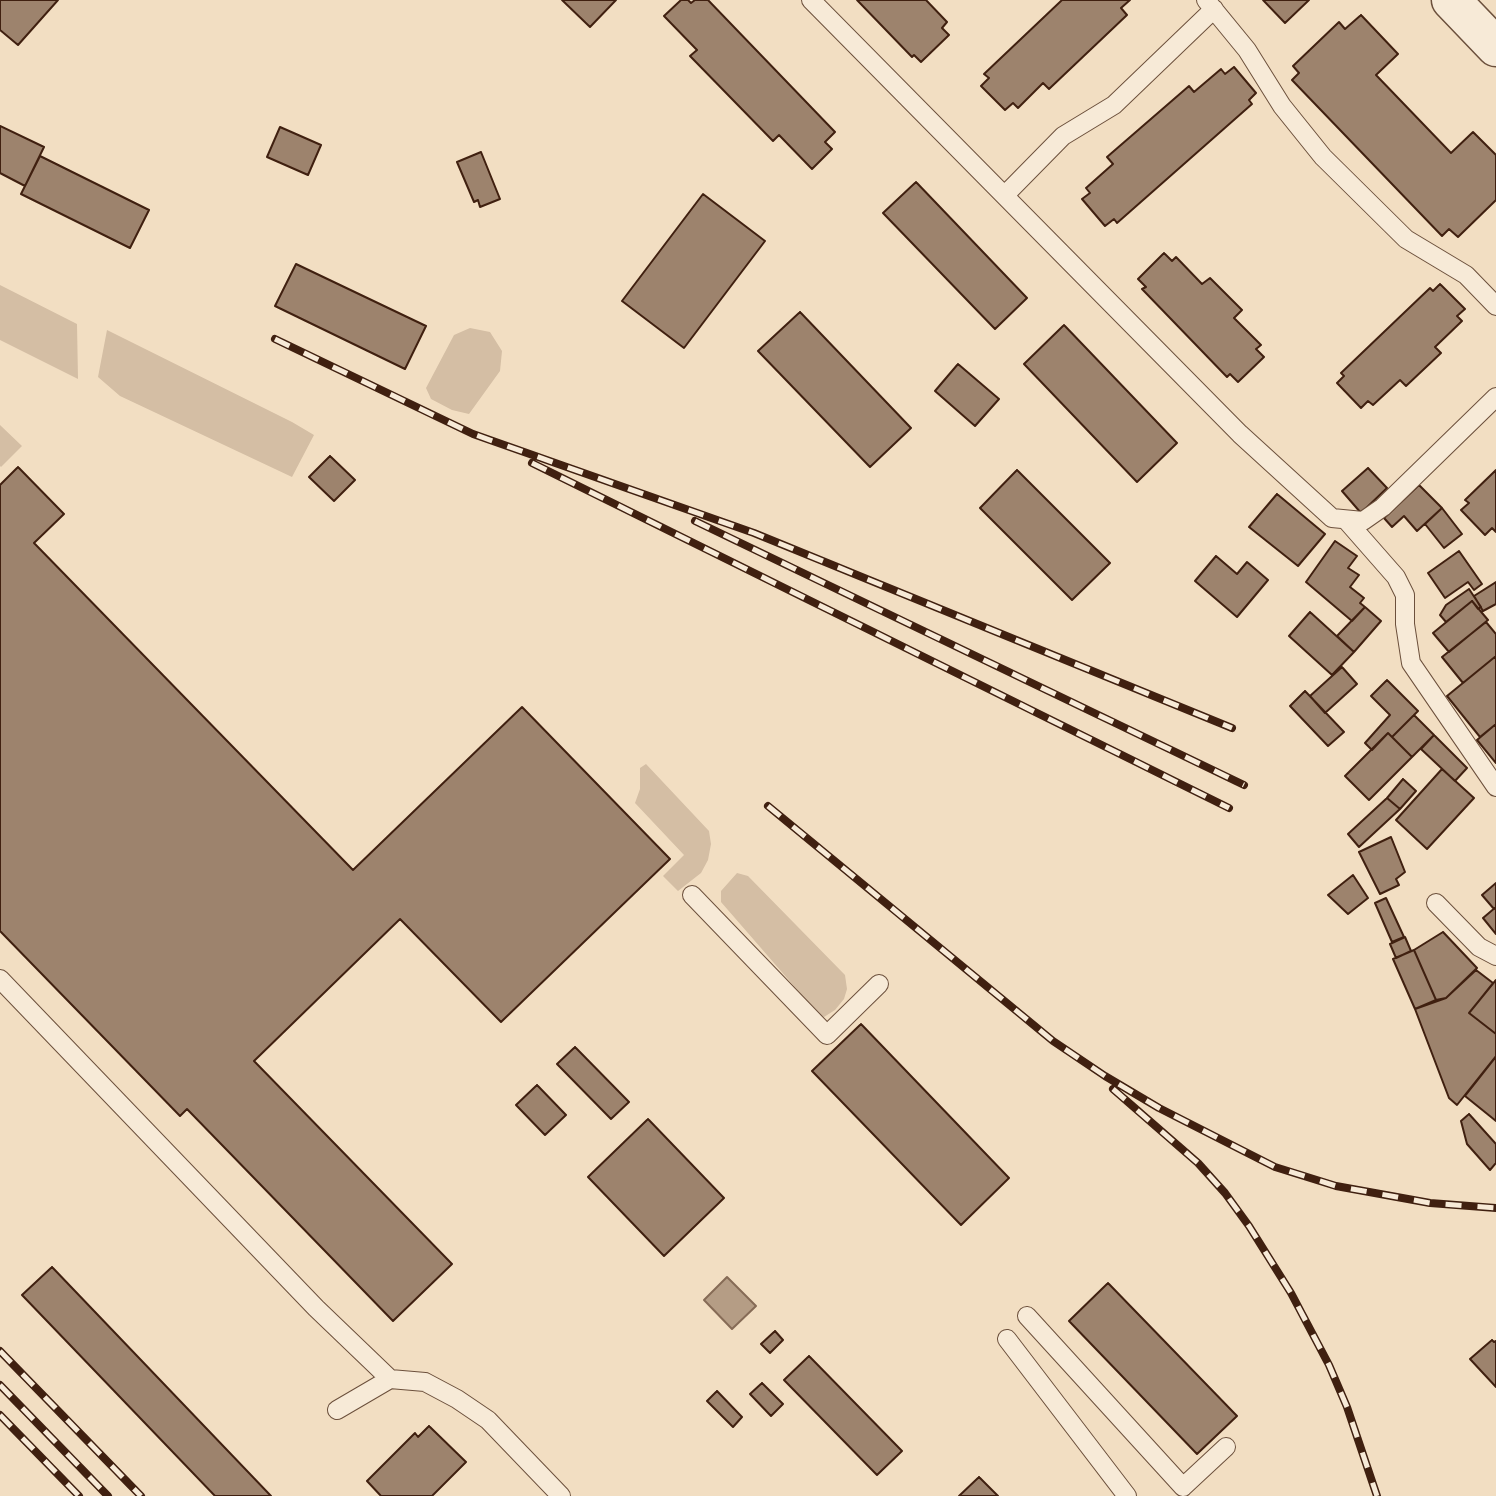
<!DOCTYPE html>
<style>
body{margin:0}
canvas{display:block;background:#f2dec2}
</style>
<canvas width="1496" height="1496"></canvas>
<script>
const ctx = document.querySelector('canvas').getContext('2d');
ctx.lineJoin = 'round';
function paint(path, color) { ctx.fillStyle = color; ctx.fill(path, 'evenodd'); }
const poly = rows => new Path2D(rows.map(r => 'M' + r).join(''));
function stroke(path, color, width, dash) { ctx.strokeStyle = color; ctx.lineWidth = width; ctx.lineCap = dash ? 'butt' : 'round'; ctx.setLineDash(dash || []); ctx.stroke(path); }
const green = poly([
 [0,285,77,324,78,379,0,340],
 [470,328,490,332,502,351,500,371,469,414,452,410,431,399,426,388,454,335],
 [107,330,292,422,314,435,292,477,120,396,98,377],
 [0,425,22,446,1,467,0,466],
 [646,764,709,831,711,844,708,860,701,873,678,891,663,876,684,855,635,803,640,789,640,768],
 [737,873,748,876,845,975,847,989,844,999,835,1010,824,1017,820,1016,721,902,721,891]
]);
const water = poly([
 [727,1277,756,1306,732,1329,704,1300,727,1277]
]);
const building = poly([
 [0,0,58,0,18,45,0,30,0,0],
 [562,0,616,0,590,27,562,0],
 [681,0,688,0,691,3,695,0,708,0,835,132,825,142,832,149,812,169,779,135,773,141,690,56,697,50,664,16,681,0],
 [857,0,926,0,947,22,942,28,949,35,921,62,914,55,912,57,857,0],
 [1062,0,1130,0,1121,8,1127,15,1049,89,1043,83,1018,108,1013,103,1005,110,981,86,989,78,984,74,1062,0],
 [1263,0,1309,0,1285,23,1263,0],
 [1361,15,1398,54,1376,75,1451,153,1473,132,1496,155,1496,200,1458,237,1449,229,1442,236,1292,80,1299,73,1293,66,1339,22,1345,29,1361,15],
 [1234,67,1256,93,1249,100,1252,104,1117,223,1114,219,1105,226,1082,199,1090,193,1086,188,1113,164,1107,157,1189,86,1194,92,1221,69,1225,74,1234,67],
 [0,126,44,147,25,186,0,173,0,126],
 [280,127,321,145,308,175,267,157,280,127],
 [481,152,500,199,480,207,478,200,474,202,457,162,481,152],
 [40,156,149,210,130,248,21,194,40,156],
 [916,182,1027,298,995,329,883,213,916,182],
 [703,194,765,241,684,348,622,301,703,194],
 [1164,253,1172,261,1176,257,1202,284,1210,278,1242,310,1234,318,1261,345,1256,349,1264,357,1238,382,1230,374,1227,377,1142,289,1146,287,1138,279,1164,253],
 [296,264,426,326,405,369,275,306,296,264],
 [1440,284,1465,309,1457,316,1462,321,1435,347,1441,353,1406,386,1400,380,1373,405,1368,401,1361,408,1337,383,1344,376,1341,373,1430,288,1433,291,1440,284],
 [800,312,911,428,870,467,758,351,800,312],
 [1064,325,1177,443,1137,482,1024,364,1064,325],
 [958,364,999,399,975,426,935,391,958,364],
 [330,456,355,480,334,501,309,477,330,456],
 [18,467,64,514,34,543,353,870,522,707,670,859,501,1022,400,919,254,1061,452,1264,393,1321,187,1109,180,1116,0,931,0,485,18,467],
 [1368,468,1387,488,1361,513,1342,491,1368,468],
 [1017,470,1110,563,1072,600,980,508,1017,470],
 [1496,470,1496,532,1492,528,1485,535,1461,510,1469,503,1465,500,1496,470],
 [1419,485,1442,508,1417,531,1404,516,1392,527,1384,518,1419,485],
 [1277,494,1325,534,1298,566,1249,527,1277,494],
 [1442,508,1462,534,1444,548,1425,524,1442,508],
 [1335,541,1357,556,1348,568,1359,575,1350,587,1364,598,1360,603,1365,607,1352,621,1306,582,1335,541],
 [1459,551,1482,584,1474,590,1468,582,1445,598,1428,573,1459,551],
 [1216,556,1237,574,1247,562,1268,580,1237,617,1195,581,1216,556],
 [1496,582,1496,604,1483,611,1474,596,1496,582],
 [1469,589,1481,607,1478,609,1472,601,1446,622,1440,615,1446,605,1469,589],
 [1472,601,1488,620,1449,652,1433,633,1472,601],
 [1365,607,1381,621,1354,652,1337,636,1365,607],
 [1310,612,1354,652,1332,675,1289,636,1310,612],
 [1486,622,1496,634,1496,656,1463,683,1442,657,1486,622],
 [1496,656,1496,724,1480,737,1447,696,1496,656],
 [1342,667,1357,684,1325,713,1310,696,1342,667],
 [1387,680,1418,711,1392,737,1388,733,1372,750,1365,743,1390,715,1371,696,1387,680],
 [1305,691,1344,732,1328,746,1290,706,1305,691],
 [1414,715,1434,735,1412,757,1392,737,1414,715],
 [1496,724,1496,763,1477,740,1496,724],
 [1388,733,1412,757,1369,800,1345,776,1388,733],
 [1434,735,1467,768,1455,781,1421,749,1434,735],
 [1442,769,1474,798,1427,849,1396,820,1442,769],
 [1403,779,1416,791,1400,809,1387,798,1403,779],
 [1387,798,1400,809,1359,847,1348,834,1387,798],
 [1391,837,1405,872,1396,879,1399,885,1380,894,1359,852,1391,837],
 [1353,875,1368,898,1348,914,1328,895,1353,875],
 [1496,883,1496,907,1494,909,1482,895,1496,883],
 [1386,898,1404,937,1392,942,1375,903,1386,898],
 [1496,907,1496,934,1483,918,1496,907],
 [1443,932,1477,968,1446,998,1436,1000,1414,950,1443,932],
 [1405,937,1411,951,1396,958,1390,944,1405,937],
 [1414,950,1436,1000,1415,1009,1393,959,1414,950],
 [1476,970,1493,983,1469,1013,1496,1034,1496,1056,1457,1105,1449,1098,1415,1009,1446,998,1476,970],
 [1496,980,1496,1034,1469,1013,1496,980],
 [861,1024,1009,1178,961,1225,812,1071,861,1024],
 [575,1047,629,1102,611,1119,557,1064,575,1047],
 [1495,1058,1496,1058,1496,1121,1465,1096,1495,1058],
 [537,1085,566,1115,545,1135,516,1105,537,1085],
 [1469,1114,1496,1144,1496,1163,1490,1170,1467,1144,1461,1121,1469,1114],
 [648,1119,724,1198,664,1256,588,1177,648,1119],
 [52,1267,271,1496,215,1496,22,1295,52,1267],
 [1108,1283,1237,1416,1197,1454,1069,1321,1108,1283],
 [775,1331,783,1340,770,1353,761,1344,775,1331],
 [1492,1340,1494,1342,1496,1341,1496,1387,1470,1359,1492,1340],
 [809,1356,902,1451,877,1475,784,1380,809,1356],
 [762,1383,783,1404,771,1416,750,1394,762,1383],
 [717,1391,742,1417,733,1427,707,1401,717,1391],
 [429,1426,466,1462,432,1496,381,1496,367,1481,415,1433,418,1437,429,1426],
 [979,1477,998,1496,959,1496,979,1477]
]);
const service = poly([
 [811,0,1240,434,1332,518,1363,521,1383,507,1496,397],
 [1206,0,1247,50,1282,106,1323,157,1406,239,1466,275,1496,306],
 [1005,195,1063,136,1114,105,1214,9],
 [1346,520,1396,577,1405,595,1405,624,1411,663,1496,787],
 [692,895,827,1035,879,984],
 [1436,903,1479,947,1496,956],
 [0,979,316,1308,390,1379],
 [1027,1316,1183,1487,1226,1447],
 [1007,1339,1127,1496],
 [337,1410,390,1379,425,1382,457,1399,488,1420,561,1496]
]);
const tertiary = poly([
 [1451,0,1496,47]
]);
const rail = poly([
 [275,339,473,434,754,533,1232,728],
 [532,463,1229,808],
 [695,521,1244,785],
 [768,806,1053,1041,1105,1076,1159,1108,1275,1167,1336,1186,1430,1203,1496,1208],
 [1113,1089,1198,1163,1225,1193,1249,1226,1291,1293,1329,1365,1347,1407,1377,1496],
 [0,1351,141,1496],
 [0,1385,108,1496],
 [0,1415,79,1496]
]);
paint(green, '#d4bea4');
paint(water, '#b59d85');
stroke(water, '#866b56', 2);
paint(building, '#9d836d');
stroke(building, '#402010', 2);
stroke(service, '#6c503c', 20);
stroke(tertiary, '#6c503c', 41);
stroke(service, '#f7ead7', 18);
stroke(tertiary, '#f7ead7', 38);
stroke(rail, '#402010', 8);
stroke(rail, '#f7ead7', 5, [16]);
</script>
